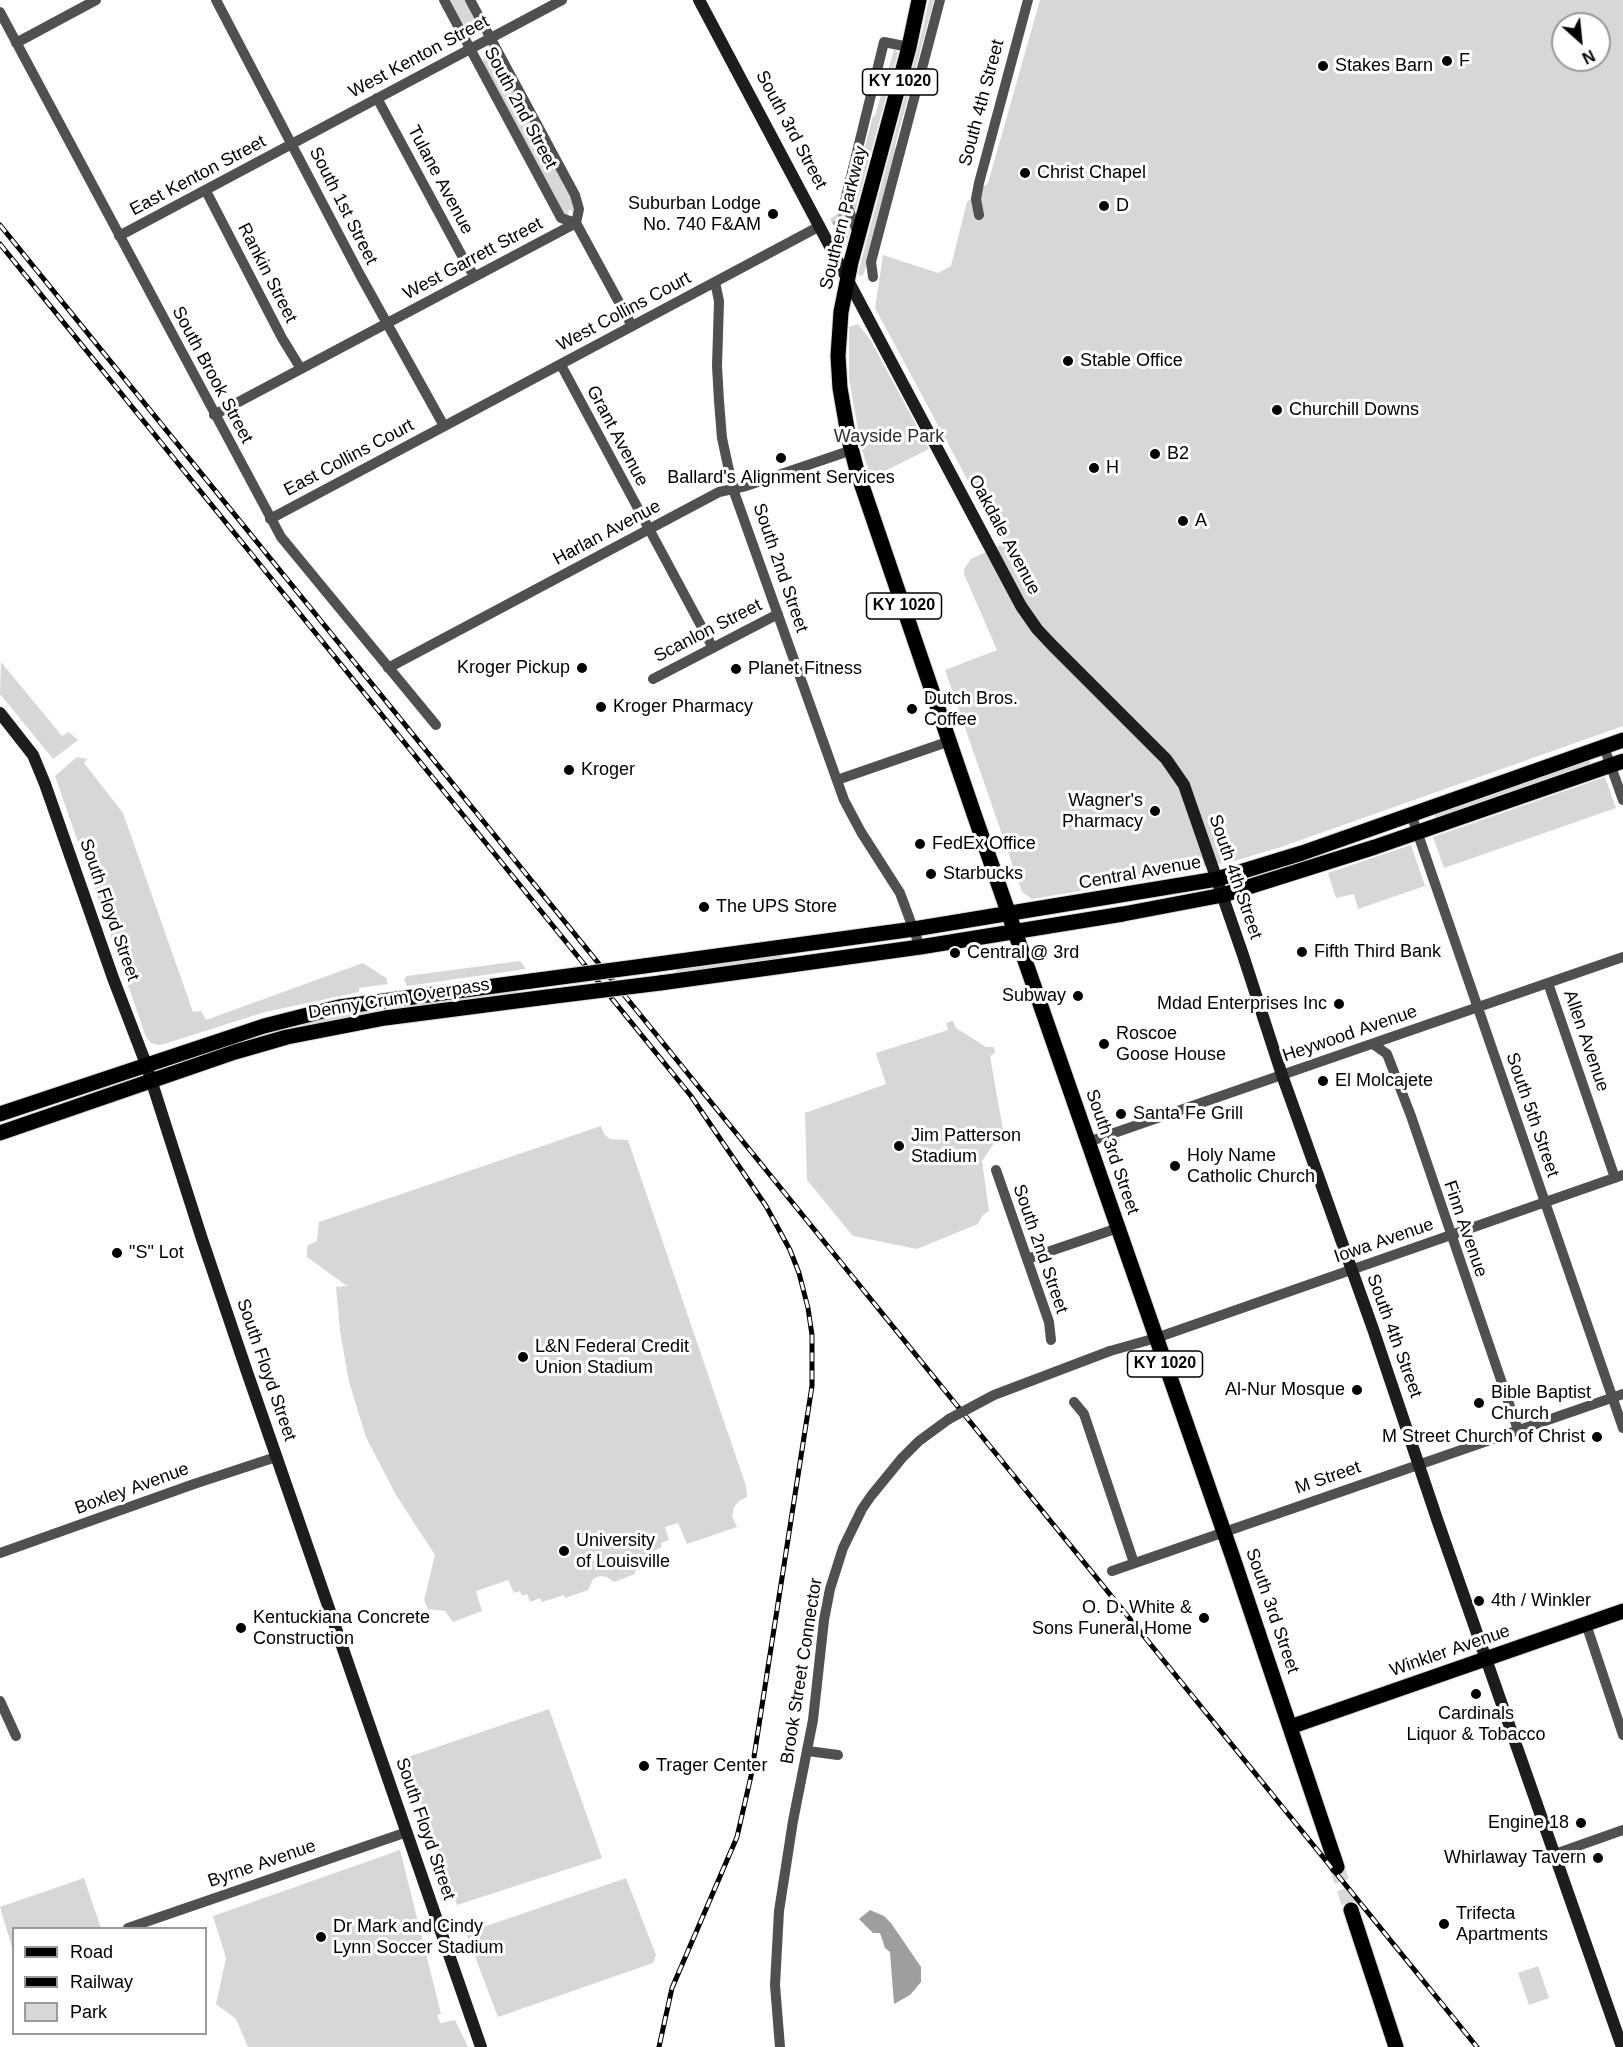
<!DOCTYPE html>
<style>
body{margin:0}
#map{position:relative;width:1623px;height:2047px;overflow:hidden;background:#fff;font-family:Arial,sans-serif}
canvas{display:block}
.legend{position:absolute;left:12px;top:1927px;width:195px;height:108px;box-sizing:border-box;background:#fff;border:2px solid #999;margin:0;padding:8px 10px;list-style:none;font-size:18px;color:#000}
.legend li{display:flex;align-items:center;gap:12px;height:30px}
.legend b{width:30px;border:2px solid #999}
.north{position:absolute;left:1551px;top:12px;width:60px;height:60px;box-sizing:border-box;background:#fff;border:2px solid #999;border-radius:50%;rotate:153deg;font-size:16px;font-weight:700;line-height:24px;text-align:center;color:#000}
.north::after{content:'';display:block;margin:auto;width:21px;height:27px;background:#000;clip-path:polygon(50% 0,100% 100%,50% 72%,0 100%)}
</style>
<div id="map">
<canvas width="1623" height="2047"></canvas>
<ul class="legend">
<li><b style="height:8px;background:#000"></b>Road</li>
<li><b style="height:8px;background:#000"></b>Railway</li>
<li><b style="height:16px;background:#d7d7d7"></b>Park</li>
</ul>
<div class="north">N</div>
</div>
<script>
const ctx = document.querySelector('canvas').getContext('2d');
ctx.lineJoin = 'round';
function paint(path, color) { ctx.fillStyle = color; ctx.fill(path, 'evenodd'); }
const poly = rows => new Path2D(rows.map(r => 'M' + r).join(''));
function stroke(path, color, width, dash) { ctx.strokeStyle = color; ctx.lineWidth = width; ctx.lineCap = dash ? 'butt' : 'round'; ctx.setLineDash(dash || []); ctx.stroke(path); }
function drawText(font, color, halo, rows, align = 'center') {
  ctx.font = font + ' Arial,sans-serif'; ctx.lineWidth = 6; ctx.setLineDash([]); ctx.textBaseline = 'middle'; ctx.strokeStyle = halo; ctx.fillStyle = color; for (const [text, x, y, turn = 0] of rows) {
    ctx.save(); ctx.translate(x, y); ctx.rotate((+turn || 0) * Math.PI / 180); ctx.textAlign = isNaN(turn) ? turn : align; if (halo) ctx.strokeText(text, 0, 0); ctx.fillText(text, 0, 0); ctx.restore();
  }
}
const green = poly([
 [448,0,466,0,479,25,477,30,469,34,466,32],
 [929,0,934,0,895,146,897,150,869,259,863,275,859,276,858,273,923,28],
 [1040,0,1623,0,1623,726,1281,847,1231,862,1199,867,1195,869,1195,871,1187,873,1032,899,1022,892,945,670,997,650,964,574,964,569,971,559,1002,544,875,308,883,255,938,273,951,266,967,202,988,183],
 [1563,24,1599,24,1599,60,1563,60],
 [894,49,898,53,854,215,850,203,873,116,875,116],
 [489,55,495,56,575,204,573,212,569,209,568,215,562,213,482,63,484,58],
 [845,209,852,225,845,248,830,219],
 [858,324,871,341,929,449,871,478,861,447,849,378,849,327],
 [1,662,62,736,69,732,78,740,53,759,0,694],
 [77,757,87,759,84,763,123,813,193,1012,201,1011,206,1020,363,963,386,978,388,984,359,988,359,992,265,1012,164,1044,158,1045,151,1043,146,1037,55,776],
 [1589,759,1591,765,1436,818,1434,812],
 [1605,777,1616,808,1444,868,1433,837],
 [1411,845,1425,886,1358,909,1354,894,1336,898,1328,873],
 [782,954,783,959,676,974,676,968],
 [520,961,526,969,407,986,404,979,407,976],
 [517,989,517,995,362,1015,303,1026,302,1021,332,1014],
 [953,1021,956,1028,986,1047,994,1047,995,1053,990,1056,1003,1130,982,1161,989,1211,983,1215,978,1224,917,1249,853,1236,807,1180,805,1113,886,1084,876,1053,948,1030,946,1023],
 [601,1126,604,1134,610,1139,628,1140,746,1486,747,1497,739,1501,734,1507,732,1516,737,1527,687,1544,678,1523,665,1527,669,1540,661,1543,662,1547,653,1551,657,1562,635,1571,635,1574,614,1582,607,1577,600,1576,593,1579,588,1590,565,1598,564,1595,542,1602,540,1598,530,1602,527,1594,522,1596,520,1591,514,1593,508,1580,476,1591,482,1611,453,1622,445,1611,428,1609,424,1600,435,1555,396,1495,366,1437,349,1382,340,1331,336,1287,347,1286,307,1257,307,1246,317,1241,319,1222],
 [549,1709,602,1858,457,1905,405,1758],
 [400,1850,441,2014,437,2015,440,2023,455,2020,468,2047,248,2047,236,2019,216,2004,226,1958,213,1916],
 [84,1878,101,1928,14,1928,13,1951,0,1907],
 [626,1878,656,1955,653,1963,498,2017,466,1933],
 [1538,1966,1549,1998,1529,2005,1518,1973]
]);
const water = poly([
 [870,1910,884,1916,891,1923,921,1967,921,1982,910,1995,894,2004,890,1952,885,1948,880,1933,873,1933,859,1919]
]);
const stream = poly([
 [834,223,838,221,842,209]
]);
const primaryTunnel = poly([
 [1337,1867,1351,1910]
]);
const street = poly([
 [216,0,359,273,444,426],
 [444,0,561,218,576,223],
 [470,0,575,195,579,209,576,223,632,326],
 [0,12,281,537,436,725],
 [16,43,96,0],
 [377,98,468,267,475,276],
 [206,191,282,338,301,369],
 [979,215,976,199,979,183,1028,0],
 [858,233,845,201,884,42,909,47],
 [119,236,562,0],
 [873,277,871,262,940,0],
 [715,282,719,301,717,366,719,401,722,438,733,489,844,800,861,832,900,893,920,947],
 [561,365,713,648],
 [214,415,576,223],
 [270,519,820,226],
 [388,668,719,492,746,486,852,450],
 [653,679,778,614],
 [1604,747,1623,800],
 [837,780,950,741],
 [1411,814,1623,1428],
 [1548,983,1615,1178],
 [1373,1044,1387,1054,1411,1116,1518,1430],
 [1088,1142,1623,957],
 [996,1170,1049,1322,1051,1340],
 [1027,1259,1118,1228],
 [1110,1351,1156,1338,1623,1175],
 [1074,1402,1084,1414,1134,1563],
 [0,1553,194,1484,276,1457],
 [1112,1571,1623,1394],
 [1586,1624,1623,1735],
 [0,1701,16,1736],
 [808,1751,838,1755],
 [1555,1854,1623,1830],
 [128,1928,407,1832],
 [780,2047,775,1985,779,1911,793,1821,813,1720,824,1620,830,1589,843,1548,862,1509,871,1496,902,1458,919,1441,949,1419]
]);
const secondary = poly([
 [699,0,1021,606,1037,629,1052,645,1166,759,1184,785,1243,955,1282,1075,1373,1329,1438,1522,1622,2047],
 [0,713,33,755,45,784,113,978,146,1064,202,1239,247,1372,481,2047]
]);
const primary = poly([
 [919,0,909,47,851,262,841,312,838,356,840,388,849,440,857,471,974,814,1233,1558,1337,1867],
 [644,966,914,929,1217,879,1302,853,1623,740],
 [660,983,920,947,1123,914,1223,895,1375,847,1623,761],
 [0,1114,264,1026,339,1007,531,981],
 [0,1133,235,1052,287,1037,385,1018,547,997],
 [1290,1727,1623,1611],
 [1351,1910,1396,2047]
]);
const rail = poly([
 [0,225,1477,2047],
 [0,244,691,1096,766,1206,790,1250,799,1273,808,1308,812,1335,812,1386,751,1776,737,1837,672,1988,659,2047]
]);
const streetBridge = poly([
 [949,1419,994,1395,1110,1351]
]);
const primaryBridge = poly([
 [531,981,644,966],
 [547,997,660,983]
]);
const markers = [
 [1447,61,6,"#000"],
 [1323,66,6,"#000"],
 [1025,173,6,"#000"],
 [1104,206,6,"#000"],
 [773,214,6,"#000"],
 [1068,361,6,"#000"],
 [1277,410,6,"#000"],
 [1155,454,6,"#000"],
 [781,458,6,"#000"],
 [1094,468,6,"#000"],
 [1183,521,6,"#000"],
 [582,668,6,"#000"],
 [736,669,6,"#000"],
 [601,707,6,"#000"],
 [912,709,6,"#000"],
 [569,770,6,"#000"],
 [1155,811,6,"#000"],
 [920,844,6,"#000"],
 [931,874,6,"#000"],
 [704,907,6,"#000"],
 [1302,952,6,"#000"],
 [955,953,6,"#000"],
 [1078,996,6,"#000"],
 [1339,1004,6,"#000"],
 [1104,1044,6,"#000"],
 [1323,1081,6,"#000"],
 [1121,1114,6,"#000"],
 [899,1146,6,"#000"],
 [1175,1166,6,"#000"],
 [117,1253,6,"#000"],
 [523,1357,6,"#000"],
 [1357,1390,6,"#000"],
 [1479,1403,6,"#000"],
 [1597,1437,6,"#000"],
 [564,1551,6,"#000"],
 [1479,1601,6,"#000"],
 [1204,1618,6,"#000"],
 [241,1628,6,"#000"],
 [1476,1694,6,"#000"],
 [644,1766,6,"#000"],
 [1581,1823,6,"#000"],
 [1598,1858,6,"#000"],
 [1444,1924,6,"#000"],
 [321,1937,6,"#000"]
];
const shields = [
 [900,82,75],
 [904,606,75],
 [1165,1364,75]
];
const shieldNames = [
 ["KY 1020",900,82],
 ["KY 1020",904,606],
 ["KY 1020",1165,1364]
];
const streetNames = [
 ["West Kenton Street",419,57,-28],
 ["South 4th Street",982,103,-75],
 ["South 2nd Street",520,108,62],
 ["South 3rd Street",791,130,62],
 ["East Kenton Street",198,176,-28],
 ["Tulane Avenue",440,180,62],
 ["South 1st Street",343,206,63],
 ["Southern Parkway",844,218,-76],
 ["West Garrett Street",473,259,-28],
 ["Rankin Street",267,273,63],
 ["West Collins Court",624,312,-28],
 ["South Brook Street",212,375,62],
 ["Grant Avenue",617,436,62],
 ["East Collins Court",349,458,-28],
 ["Harlan Avenue",607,533,-28],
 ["Oakdale Avenue",1004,535,62],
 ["South 2nd Street",780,568,71],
 ["Scanlon Street",708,631,-27],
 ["Central Avenue",1140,873,-10],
 ["South 4th Street",1235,877,71],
 ["South Floyd Street",109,910,71],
 ["Denny Crum Overpass",399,999,-9],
 ["Heywood Avenue",1350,1034,-19],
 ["Allen Avenue",1586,1041,71],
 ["South 5th Street",1532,1115,71],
 ["South 3rd Street",1112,1152,71],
 ["Finn Avenue",1465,1229,71],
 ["Iowa Avenue",1384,1241,-19],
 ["South 2nd Street",1040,1249,71],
 ["South 4th Street",1394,1336,70],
 ["South Floyd Street",266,1370,71],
 ["M Street",1328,1478,-19],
 ["Boxley Avenue",132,1489,-20],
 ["South 3rd Street",1272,1611,71],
 ["Winkler Avenue",1450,1651,-19],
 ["Brook Street Connector",802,1671,-81],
 ["South Floyd Street",425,1829,71],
 ["Byrne Avenue",262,1864,-19]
];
const poiNames = [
 ["F",1459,61],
 ["Stakes Barn",1335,66],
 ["Christ Chapel",1037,173],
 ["Suburban Lodge",761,204,"right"],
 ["No. 740 F&AM",761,225,"right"],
 ["D",1116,206],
 ["Stable Office",1080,361],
 ["Churchill Downs",1289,410],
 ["B2",1167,454],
 ["H",1106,468],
 ["Ballard's Alignment Services",781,478,"center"],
 ["A",1195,521],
 ["Kroger Pickup",570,668,"right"],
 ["Planet Fitness",748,669],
 ["Dutch Bros.",924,699],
 ["Coffee",924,720],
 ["Kroger Pharmacy",613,707],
 ["Kroger",581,770],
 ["Wagner's",1143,801,"right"],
 ["Pharmacy",1143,822,"right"],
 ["FedEx Office",932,844],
 ["Starbucks",943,874],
 ["The UPS Store",716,907],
 ["Fifth Third Bank",1314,952],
 ["Central @ 3rd",967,953],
 ["Subway",1066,996,"right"],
 ["Mdad Enterprises Inc",1327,1004,"right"],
 ["Roscoe",1116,1034],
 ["Goose House",1116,1055],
 ["El Molcajete",1335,1081],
 ["Santa Fe Grill",1133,1114],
 ["Jim Patterson",911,1136],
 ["Stadium",911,1157],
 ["Holy Name",1187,1156],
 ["Catholic Church",1187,1177],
 ["\"S\" Lot",129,1253],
 ["L&N Federal Credit",535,1347],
 ["Union Stadium",535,1368],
 ["Al-Nur Mosque",1345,1390,"right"],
 ["Bible Baptist",1491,1393],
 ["Church",1491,1414],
 ["M Street Church of Christ",1585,1437,"right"],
 ["University",576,1541],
 ["of Louisville",576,1562],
 ["4th / Winkler",1491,1601],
 ["O. D. White &",1192,1608,"right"],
 ["Sons Funeral Home",1192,1629,"right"],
 ["Kentuckiana Concrete",253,1618],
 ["Construction",253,1639],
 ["Cardinals",1476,1714,"center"],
 ["Liquor & Tobacco",1476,1735,"center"],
 ["Trager Center",656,1766],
 ["Engine 18",1569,1823,"right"],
 ["Whirlaway Tavern",1586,1858,"right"],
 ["Trifecta",1456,1914],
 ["Apartments",1456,1935],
 ["Dr Mark and Cindy",333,1927],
 ["Lynn Soccer Stadium",333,1948]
];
const parkNames = [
 ["Wayside Park",889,437]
];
paint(green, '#d7d7d7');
paint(water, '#9e9e9e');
stroke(stream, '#9e9e9e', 3);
stroke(primaryTunnel, '#d9d9d9', 15, [15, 8]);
stroke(primary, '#dbdbdb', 17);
stroke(street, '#505050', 10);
stroke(secondary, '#1d1d1d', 12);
stroke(primary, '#000', 15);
stroke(rail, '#000', 5);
stroke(rail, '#fff', 3, [9]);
stroke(primaryBridge, '#dbdbdb', 17, []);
stroke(streetBridge, '#505050', 10);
stroke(primaryBridge, '#000', 15);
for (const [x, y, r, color] of markers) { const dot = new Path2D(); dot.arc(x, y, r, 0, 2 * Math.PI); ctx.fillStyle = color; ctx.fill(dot); stroke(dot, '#fff', 2); }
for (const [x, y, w] of shields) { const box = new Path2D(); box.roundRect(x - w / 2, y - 13, w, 26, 4.5); ctx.fillStyle = '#fff'; ctx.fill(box); stroke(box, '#000', 1.5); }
drawText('bold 16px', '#000', null, shieldNames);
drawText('18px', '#000', '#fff', streetNames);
drawText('18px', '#000', '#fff', poiNames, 'left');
drawText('18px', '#2e2e2e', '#fff', parkNames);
</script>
